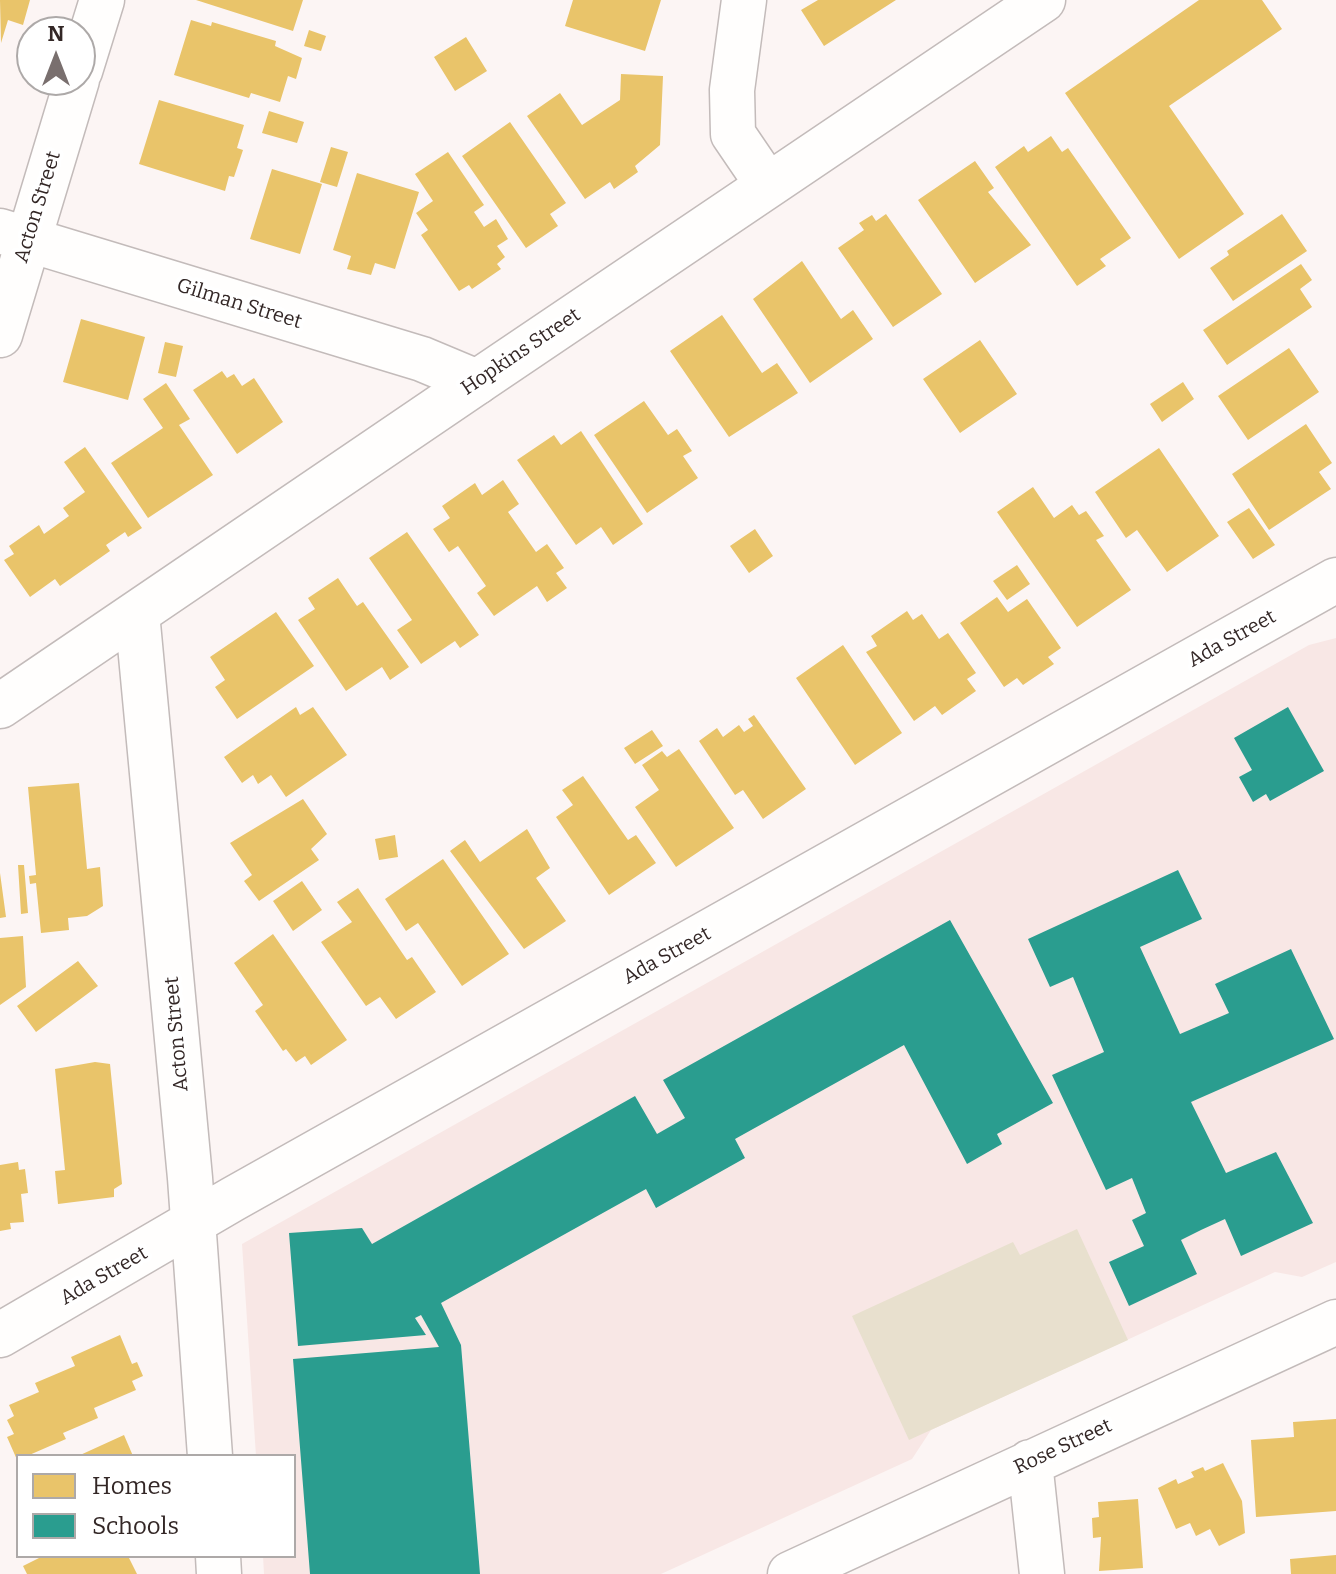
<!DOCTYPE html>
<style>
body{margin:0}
#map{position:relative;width:1336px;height:1574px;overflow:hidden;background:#fcf5f4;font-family:Bitter,serif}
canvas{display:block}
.legend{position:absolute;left:16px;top:1454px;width:280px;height:104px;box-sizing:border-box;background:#fff;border:2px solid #ada9a8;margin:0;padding:10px 14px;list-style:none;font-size:24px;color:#332726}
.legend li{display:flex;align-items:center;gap:16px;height:40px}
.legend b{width:40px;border:2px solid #ada9a8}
.north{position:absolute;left:16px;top:16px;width:80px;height:80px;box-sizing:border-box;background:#fff;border:2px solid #ada9a8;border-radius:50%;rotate:0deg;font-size:22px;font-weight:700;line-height:32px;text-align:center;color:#332726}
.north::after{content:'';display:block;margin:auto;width:28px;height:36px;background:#796f6e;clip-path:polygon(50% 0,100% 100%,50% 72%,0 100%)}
</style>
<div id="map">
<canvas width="1336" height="1574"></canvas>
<ul class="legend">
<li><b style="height:22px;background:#e9c46a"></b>Homes</li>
<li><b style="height:22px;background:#2a9d8f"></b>Schools</li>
</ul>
<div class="north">N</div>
</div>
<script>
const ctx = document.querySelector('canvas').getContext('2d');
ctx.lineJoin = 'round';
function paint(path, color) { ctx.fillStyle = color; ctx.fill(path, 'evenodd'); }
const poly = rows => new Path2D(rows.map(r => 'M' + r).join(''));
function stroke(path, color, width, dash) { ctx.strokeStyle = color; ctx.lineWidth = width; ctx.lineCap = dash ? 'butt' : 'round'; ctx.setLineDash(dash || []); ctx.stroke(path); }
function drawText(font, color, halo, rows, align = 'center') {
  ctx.font = font + ' Bitter,serif'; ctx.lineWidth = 8; ctx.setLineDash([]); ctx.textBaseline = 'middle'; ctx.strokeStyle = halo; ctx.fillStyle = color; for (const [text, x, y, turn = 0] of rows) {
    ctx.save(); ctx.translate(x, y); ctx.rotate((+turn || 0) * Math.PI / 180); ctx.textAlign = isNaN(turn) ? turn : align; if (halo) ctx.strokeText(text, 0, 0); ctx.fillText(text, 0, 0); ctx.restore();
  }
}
const built = poly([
 [1336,638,1336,1262,1302,1277,1275,1272,931,1430,912,1459,661,1574,264,1574,263,1556,294,1556,294,1456,256,1456,242,1244,1309,645]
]);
const green = poly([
 [1077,1229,1128,1340,909,1440,852,1316,1013,1242,1020,1255]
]);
const homes = poly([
 [0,0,30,0,23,25,8,20,1,43],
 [196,0,303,0,293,31],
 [573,0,661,0,645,51,565,26],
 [818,0,896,0,824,46,801,10],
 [1199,0,1262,0,1282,29,1169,106,1244,214,1179,259,1065,93],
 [191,20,211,26,212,22,276,41,275,46,302,58,296,79,288,76,280,102,251,93,249,98,174,75],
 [309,30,326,36,321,51,304,46],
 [466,37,487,71,455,91,434,57],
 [621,74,663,76,660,145,635,166,638,172,614,189,610,182,585,199,527,116,560,93,582,125,620,100],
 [159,100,244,125,237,148,243,150,234,177,229,176,225,191,139,164],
 [269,111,304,122,297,143,262,133],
 [510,122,566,203,550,214,558,226,526,248,462,156],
 [1051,136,1062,152,1068,148,1131,238,1100,259,1106,266,1077,286,995,167,1024,146,1028,152],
 [331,147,348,152,337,187,320,182],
 [448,152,484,205,474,212,484,227,496,219,508,239,497,246,505,257,497,264,501,269,472,289,469,285,459,291,421,235,428,230,416,213,433,201,415,174],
 [975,161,994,188,988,192,1031,245,975,283,918,200],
 [272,169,322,184,300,254,250,239],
 [357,173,419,192,395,269,375,263,371,275,347,269,351,256,333,250],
 [886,214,942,294,893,327,838,248,864,230,859,223,872,215,876,221],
 [1282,214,1307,251,1233,301,1210,268,1229,255,1227,251],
 [802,261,841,319,853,310,873,339,810,383,753,299],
 [1301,264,1312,280,1300,289,1312,307,1227,365,1203,330],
 [722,315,762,373,777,363,798,393,729,437,670,351],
 [81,319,145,337,128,400,63,382],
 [980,340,1017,394,960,433,923,379],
 [165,342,183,346,176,377,158,373],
 [1289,348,1319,392,1248,440,1218,396],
 [222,371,227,378,234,374,242,386,254,378,283,422,237,454,193,390],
 [1183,382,1194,399,1162,422,1150,404],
 [166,383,190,419,179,425,213,475,148,518,111,463,163,428,143,399],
 [644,401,668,435,677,429,692,451,683,456,698,478,647,513,594,435],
 [1306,424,1332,463,1319,472,1331,489,1269,530,1232,474],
 [581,431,643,524,613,545,601,527,576,545,517,460,554,435,561,445],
 [85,447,142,528,128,537,125,532,106,545,110,551,60,586,55,579,30,597,4,560,14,554,9,546,39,525,44,534,69,516,63,508,85,492,64,462],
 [1159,448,1219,536,1167,572,1137,530,1126,538,1095,492],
 [503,480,519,504,508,512,536,552,547,544,564,568,556,573,567,588,547,602,537,586,494,616,477,593,486,586,458,546,449,552,433,529,450,518,442,506,475,483,482,495],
 [1033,487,1054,518,1072,505,1079,515,1086,511,1104,536,1096,540,1131,590,1077,627,997,512],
 [1249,508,1275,545,1253,559,1227,522],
 [755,529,773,556,749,573,730,546],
 [407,532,479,635,460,648,455,641,421,664,397,630,412,620,369,558],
 [1017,565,1030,584,1007,600,993,581],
 [338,578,357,606,363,602,409,667,390,680,382,667,346,691,298,620,315,609,308,598],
 [997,597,1008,612,1027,599,1061,648,1048,657,1054,664,1023,685,1017,678,1004,687,960,623],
 [907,611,913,620,922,614,939,639,948,633,976,673,967,679,976,691,942,715,935,706,914,721,866,652,877,646,871,636],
 [276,612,314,666,237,719,215,687,225,680,210,657],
 [843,645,902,733,855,765,796,678],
 [296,707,300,715,313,707,347,755,286,797,271,775,258,784,253,775,242,783,224,757],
 [754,715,806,789,763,819,743,790,735,795,699,741,717,728,723,737,739,725,744,732,753,726,748,719],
 [652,730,663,746,635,764,624,748],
 [679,749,734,828,676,867,635,807,659,790,642,765,662,751,667,757],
 [583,776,628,840,636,835,656,863,609,895,556,817,573,805,562,790],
 [79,783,87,869,100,867,103,906,87,916,68,918,69,930,41,933,36,883,30,884,29,876,36,875,28,787],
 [303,799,327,834,311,849,319,860,259,901,244,881,252,875,230,843],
 [527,829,550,868,536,878,566,921,524,949,450,851,465,840,480,862],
 [395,835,398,857,379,860,375,839],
 [443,859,509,954,462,986,418,923,406,931,385,899],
 [18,865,24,865,28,913,21,914],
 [0,873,6,917,0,918],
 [302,881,322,910,293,931,273,901],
 [358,888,407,960,412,957,436,992,396,1019,380,997,366,1006,321,942,352,922,337,902],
 [273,934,347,1040,311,1065,305,1056,296,1062,286,1049,283,1051,255,1011,263,1005,234,963],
 [23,936,26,987,0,1005,0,938],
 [78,961,98,986,36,1032,17,1006],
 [95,1062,110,1064,122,1184,114,1189,114,1197,58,1204,55,1171,65,1170,55,1069],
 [18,1162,19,1170,25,1169,28,1193,21,1194,24,1222,10,1223,11,1229,0,1231,0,1165],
 [120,1335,132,1364,137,1362,143,1376,132,1381,136,1390,94,1408,98,1418,63,1433,66,1439,27,1456,18,1456,18,1462,7,1437,14,1434,7,1420,14,1416,9,1405,39,1392,35,1383,75,1366,71,1357],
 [1336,1419,1336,1511,1256,1517,1251,1440,1294,1437,1293,1422],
 [124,1435,133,1456,78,1456],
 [1223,1463,1242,1501,1245,1533,1219,1546,1210,1529,1196,1536,1190,1523,1176,1529,1158,1488,1176,1479,1178,1484,1194,1477,1191,1472,1203,1467,1205,1471],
 [1138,1499,1143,1568,1099,1571,1101,1537,1093,1538,1092,1518,1099,1517,1098,1502],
 [1336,1555,1336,1574,1291,1574,1290,1559],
 [43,1556,128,1556,137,1574,27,1574,23,1566]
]);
const schools = poly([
 [1288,707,1324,771,1270,801,1266,794,1253,802,1239,777,1252,770,1234,738],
 [1178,870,1202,919,1140,947,1180,1034,1229,1013,1215,984,1291,949,1334,1039,1191,1102,1226,1173,1276,1152,1313,1223,1241,1256,1225,1219,1201,1230,1181,1240,1197,1274,1129,1306,1109,1262,1144,1246,1132,1220,1146,1213,1132,1178,1106,1190,1052,1075,1104,1052,1073,977,1050,987,1028,939],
 [950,920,1053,1103,997,1134,1002,1144,967,1164,904,1045,735,1139,745,1158,656,1208,646,1189,441,1303,461,1345,480,1574,310,1574,293,1359,439,1347,421,1315,415,1318,426,1335,298,1346,289,1233,362,1228,372,1244,635,1096,657,1134,685,1118,663,1080]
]);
const minor = poly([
 [744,0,732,90,733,134,767,184],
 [80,71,102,0],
 [0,335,77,80],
 [137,613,190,1178,210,1456],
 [0,706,477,382],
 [0,1335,233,1199,1336,580],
 [1030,1462,1042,1574],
 [218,1556,219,1574],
 [790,1574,1336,1322]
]);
const major = poly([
 [0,231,422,359,477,382,1043,0]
]);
const streetNames = [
 ["Acton Street",38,207,-73],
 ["Gilman Street",239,304,17],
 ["Hopkins Street",521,352,-34],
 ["Ada Street",1232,639,-29],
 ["Ada Street",667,956,-29],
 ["Acton Street",177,1034,-95],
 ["Ada Street",104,1276,-30],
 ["Rose Street",1063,1447,-25]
];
paint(built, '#f8e7e5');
paint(green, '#e8e0ce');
paint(homes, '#e9c46a');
paint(schools, '#2a9d8f');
stroke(minor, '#c3bbba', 47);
stroke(major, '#c3bbba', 47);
stroke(minor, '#fffefd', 44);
stroke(major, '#fffefd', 44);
drawText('20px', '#332726', '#fff', streetNames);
</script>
